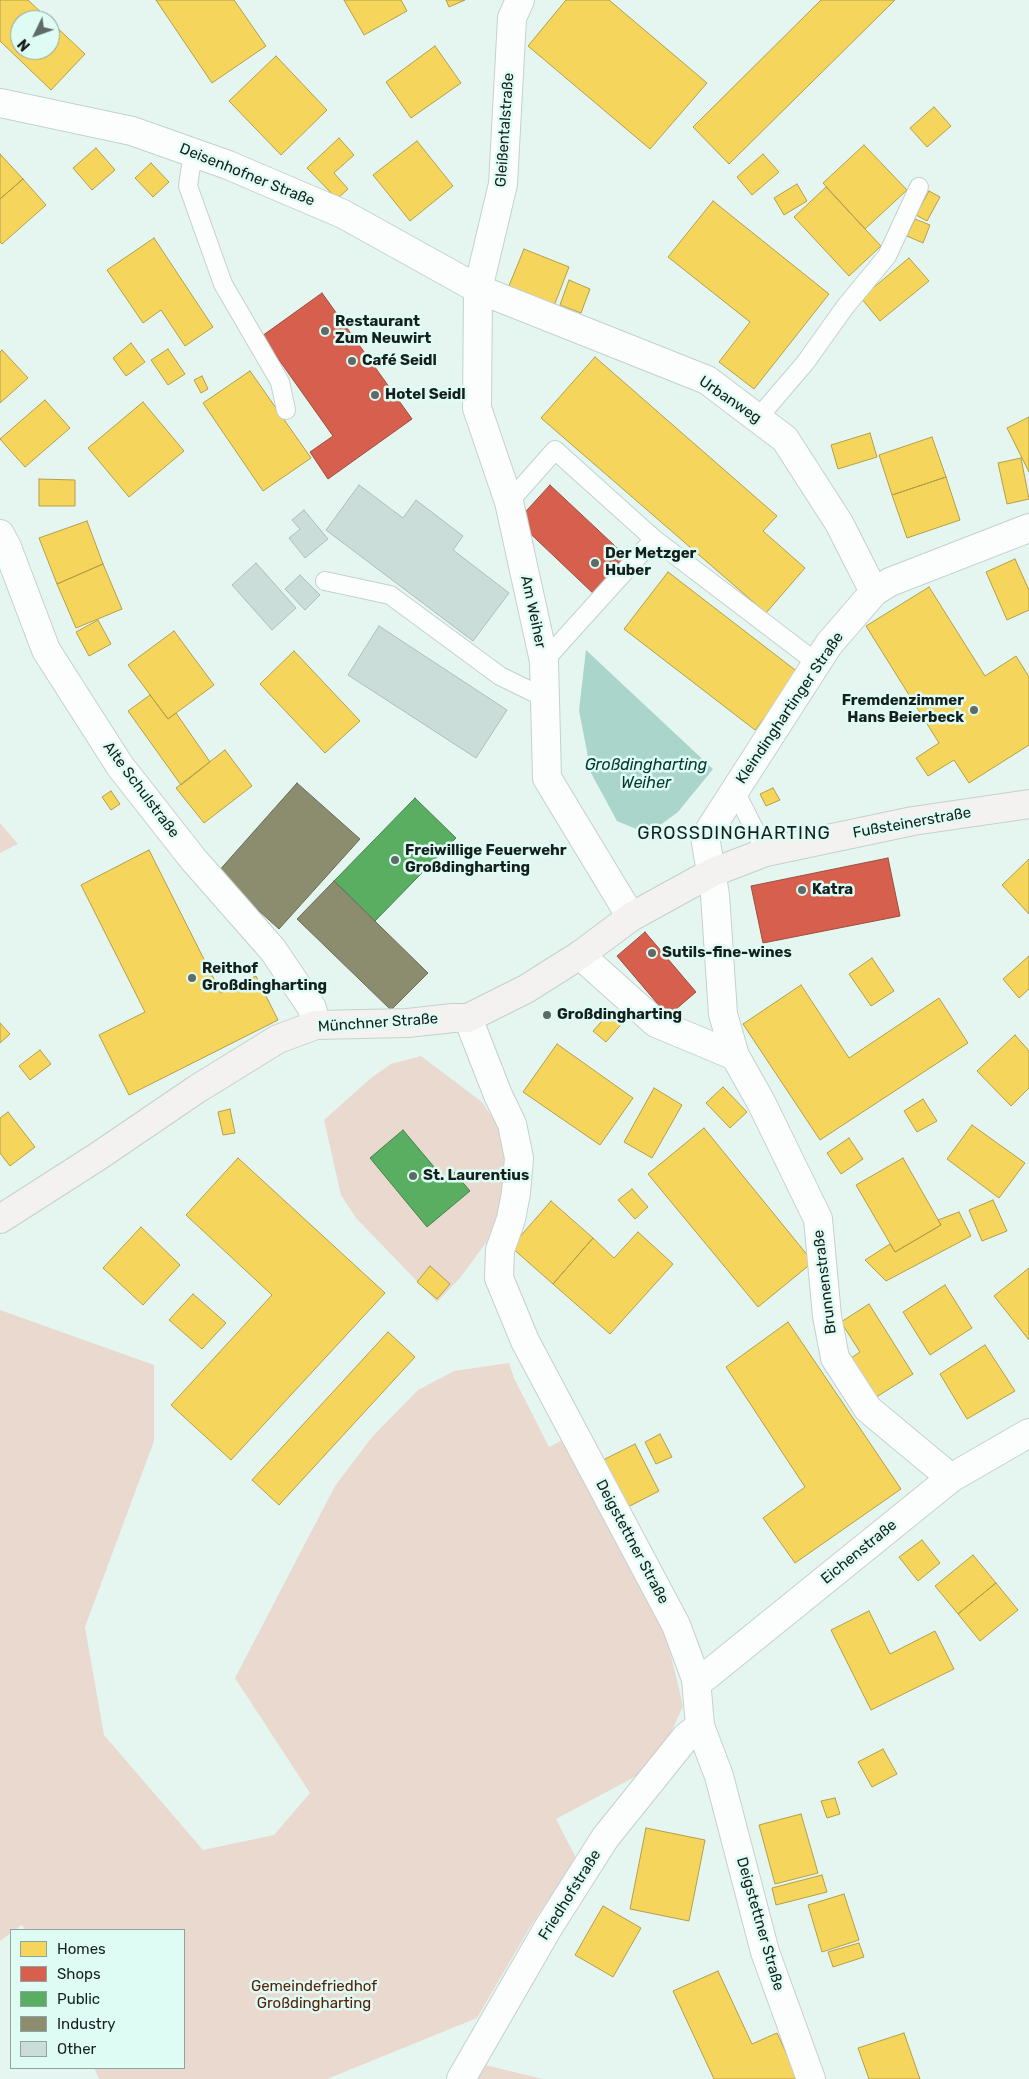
<!DOCTYPE html>
<meta charset="utf-8">
<style>
body{margin:0}
#map{position:relative;width:1029px;height:2079px;overflow:hidden;background:#e5f6f1;font-family:Rubik,sans-serif}
canvas{display:block}
.legend{position:absolute;left:10px;top:1929px;width:175px;height:140px;box-sizing:border-box;background:#dffcf4;border:1px solid #8ea49e;margin:0;padding:6px 9px;list-style:none;font-size:15px;color:#15201d}
.legend li{display:flex;align-items:center;gap:10px;height:25px}
.legend b{width:25px;border:1px solid #8ea49e}
.north{position:absolute;left:10px;top:10px;width:50px;height:50px;box-sizing:border-box;background:#dffcf4;border:1px solid #8ea49e;border-radius:50%;rotate:228deg;font-size:14px;font-weight:700;line-height:20px;text-align:center;color:#15201d}
.north::after{content:'';display:block;margin:auto;width:18px;height:22px;background:#5e6b67;clip-path:polygon(50% 0,100% 100%,50% 72%,0 100%)}
</style>
<div id="map">
<canvas width="1029" height="2079"></canvas>
<ul class="legend">
<li><b style="height:14px;background:#f6d55c"></b>Homes</li>
<li><b style="height:14px;background:#d6604d"></b>Shops</li>
<li><b style="height:14px;background:#5aae61"></b>Public</li>
<li><b style="height:14px;background:#8c8c6e"></b>Industry</li>
<li><b style="height:14px;background:#cbddd8"></b>Other</li>
</ul>
<div class="north">N</div>
</div>
<script>
const ctx = document.querySelector('canvas').getContext('2d');
ctx.lineJoin = 'round';
function paint(path, color) { ctx.fillStyle = color; ctx.fill(path, 'evenodd'); }
const poly = rows => new Path2D(rows.map(r => 'M' + r).join(''));
function stroke(path, color, width, dash) { ctx.strokeStyle = color; ctx.lineWidth = width; ctx.lineCap = dash ? 'butt' : 'round'; ctx.setLineDash(dash || []); ctx.stroke(path); }
function drawText(font, color, halo, rows, align = 'center') {
  ctx.font = font + ' Rubik,sans-serif'; ctx.lineWidth = 5; ctx.setLineDash([]); ctx.textBaseline = 'middle'; ctx.strokeStyle = halo; ctx.fillStyle = color; for (const [text, x, y, turn = 0] of rows) {
    ctx.save(); ctx.translate(x, y); ctx.rotate((+turn || 0) * Math.PI / 180); ctx.textAlign = isNaN(turn) ? turn : align; if (halo) ctx.strokeText(text, 0, 0); ctx.fillText(text, 0, 0); ctx.restore();
  }
}
const green = poly([
 [0,823,18,844,0,853],
 [421,1056,482,1102,499,1127,506,1167,505,1199,491,1236,460,1278,437,1302,356,1218,341,1195,324,1120,371,1078,391,1064],
 [0,1310,154,1365,154,1441,85,1627,104,1735,203,1850,274,1835,310,1793,235,1678,335,1486,372,1437,418,1390,454,1371,509,1363,514,1378,549,1447,566,1438,666,1635,683,1706,666,1744,642,1773,556,1819,576,1858,530,1927,477,2018,327,2079,99,2079,94,2068,184,2068,184,1930,25,1930,22,1925,15,1930,11,1930,11,1933,0,1941],
 [485,2065,543,2079,477,2079]
]);
const water = poly([
 [586,650,713,769,678,812,648,834,617,821,591,773,579,710]
]);
const homes = poly([
 [0,0,28,0,49,20,20,20,20,50,50,50,50,21,85,54,51,90,0,41,0,0],
 [156,0,234,0,266,46,212,83,156,0],
 [344,0,401,0,407,11,364,35,344,0],
 [446,0,465,0,449,7,446,0],
 [566,0,609,0,707,83,650,149,528,46,566,0],
 [821,0,895,0,729,164,693,127,821,0],
 [435,46,461,83,411,118,386,82,435,46],
 [276,56,327,110,281,155,229,101,276,56],
 [934,107,951,126,927,147,910,128,934,107],
 [339,138,354,155,334,173,348,189,337,199,307,168,339,138],
 [417,141,453,186,410,221,373,175,417,141],
 [864,145,907,190,865,229,823,183,864,145],
 [96,148,115,170,92,190,73,168,96,148],
 [0,154,23,179,0,199,0,154],
 [763,154,779,172,752,195,737,177,763,154],
 [151,163,169,182,153,197,135,178,151,163],
 [23,179,46,205,2,244,0,242,0,199,23,179],
 [797,184,807,201,784,215,774,198,797,184],
 [826,187,881,246,849,276,794,217,826,187],
 [929,191,940,197,927,221,916,215,929,191],
 [713,201,829,294,754,389,719,362,750,322,668,257,713,201],
 [915,219,930,225,923,243,907,236,915,219],
 [154,238,213,327,185,346,161,310,143,323,107,270,154,238],
 [524,249,569,267,552,311,506,293,524,249],
 [909,258,929,281,880,321,861,298,909,258],
 [569,280,590,289,581,313,560,305,569,280],
 [131,343,145,362,126,376,113,358,131,343],
 [168,349,185,374,168,385,151,360,168,349],
 [2,350,28,378,0,403,0,352,2,350],
 [595,357,777,516,763,531,805,568,766,613,541,418,595,357],
 [250,371,311,458,263,491,203,403,250,371],
 [202,376,208,389,201,393,194,380,202,376],
 [45,400,70,428,25,467,0,439,45,400],
 [143,402,184,451,129,497,88,448,143,402],
 [1029,417,1029,472,1007,428,1029,417],
 [870,433,877,457,838,469,831,445,870,433],
 [932,437,946,477,892,495,879,455,932,437],
 [1021,458,1029,499,1007,504,998,463,1021,458],
 [946,477,960,520,907,538,892,495,946,477],
 [39,479,75,480,75,506,39,506,39,479],
 [87,521,103,564,57,584,39,538,87,521],
 [1015,559,1029,590,1029,610,1007,620,986,572,1015,559],
 [103,564,122,609,76,628,57,584,103,564],
 [668,572,799,673,755,730,624,629,668,572],
 [929,587,985,676,1016,656,1029,677,1029,745,969,783,954,760,928,776,916,758,939,743,866,626,929,587],
 [98,620,111,644,89,656,76,632,98,620],
 [174,631,214,685,168,719,128,665,174,631],
 [294,651,360,721,325,753,260,684,294,651],
 [150,695,168,719,176,713,210,762,181,785,128,711,150,695],
 [225,750,252,786,204,823,176,788,225,750],
 [773,788,780,800,766,806,760,794,773,788],
 [111,791,120,804,111,810,102,797,111,791],
 [149,850,221,993,256,976,278,1020,129,1095,99,1035,145,1012,81,885,149,850],
 [1029,859,1029,914,1002,885,1029,859],
 [1029,956,1029,989,1019,998,1003,979,1029,956],
 [872,958,894,991,871,1006,849,974,872,958],
 [801,985,849,1058,939,998,968,1043,820,1140,743,1024,801,985],
 [611,1011,624,1021,606,1042,593,1031,611,1011],
 [0,1023,10,1034,0,1043,0,1023],
 [1015,1035,1029,1051,1029,1088,1011,1106,977,1071,1015,1035],
 [557,1044,633,1098,600,1145,523,1092,557,1044],
 [40,1050,51,1064,30,1080,19,1066,40,1050],
 [723,1087,747,1112,730,1128,706,1103,723,1087],
 [654,1088,682,1105,652,1158,624,1142,654,1088],
 [923,1099,937,1121,917,1132,904,1111,923,1099],
 [230,1109,235,1133,223,1135,218,1112,230,1109],
 [8,1112,35,1147,10,1166,0,1153,0,1118,8,1112],
 [972,1125,1025,1163,999,1198,947,1159,972,1125],
 [704,1128,813,1262,758,1307,648,1174,704,1128],
 [849,1138,863,1159,841,1174,827,1153,849,1138],
 [238,1158,385,1293,231,1460,171,1405,272,1295,186,1215,238,1158],
 [903,1158,941,1225,895,1252,856,1185,903,1158],
 [632,1189,648,1207,635,1219,618,1200,632,1189],
 [993,1200,1007,1231,982,1241,969,1210,993,1200],
 [551,1201,593,1238,553,1284,511,1247,551,1201],
 [959,1212,971,1236,886,1281,865,1260,890,1244,895,1252,941,1225,938,1220,959,1212],
 [141,1227,180,1265,143,1305,103,1268,141,1227],
 [638,1232,673,1264,610,1334,553,1284,593,1238,614,1258,638,1232],
 [430,1266,450,1284,437,1299,417,1282,430,1266],
 [1029,1268,1029,1340,994,1296,1029,1268],
 [945,1285,972,1328,930,1355,903,1312,945,1285],
 [193,1294,226,1323,202,1349,169,1320,193,1294],
 [869,1304,913,1374,870,1401,845,1362,860,1352,841,1322,869,1304],
 [788,1322,901,1489,795,1563,763,1518,805,1487,726,1367,788,1322],
 [388,1332,415,1357,279,1505,252,1480,388,1332],
 [985,1345,1015,1391,967,1419,940,1374,985,1345],
 [660,1434,672,1457,656,1464,645,1442,660,1434],
 [635,1444,659,1491,626,1508,603,1460,635,1444],
 [922,1540,940,1563,918,1581,899,1557,922,1540],
 [973,1555,996,1583,958,1614,935,1586,973,1555],
 [996,1583,1018,1610,980,1641,958,1614,996,1583],
 [869,1611,890,1654,935,1631,954,1669,871,1710,831,1630,869,1611],
 [883,1749,897,1774,872,1787,858,1762,883,1749],
 [835,1798,840,1814,827,1818,821,1801,835,1798],
 [801,1814,818,1873,775,1884,759,1825,801,1814],
 [646,1828,705,1840,689,1921,630,1909,646,1828],
 [822,1875,827,1892,776,1905,772,1888,822,1875],
 [844,1894,859,1940,822,1952,808,1905,844,1894],
 [603,1906,641,1928,613,1977,575,1955,603,1906],
 [859,1943,864,1957,833,1967,828,1952,859,1943],
 [718,1971,752,2044,777,2033,798,2079,714,2079,673,1991,718,1971],
 [904,2033,920,2079,869,2079,858,2048,904,2033]
]);
const shops = poly([
 [322,293,412,419,328,479,310,452,333,436,262,336,322,293],
 [550,485,631,561,597,597,517,521,550,485],
 [888,858,900,916,763,943,751,886,888,858],
 [645,932,696,992,668,1016,617,956,645,932]
]);
const public = poly([
 [415,798,456,838,375,921,334,881,415,798],
 [403,1130,445,1180,454,1172,470,1191,427,1227,370,1158,403,1130]
]);
const industry = poly([
 [297,783,360,839,279,929,217,873,297,783],
 [334,881,428,973,391,1010,297,919,334,881]
]);
const building = poly([
 [359,485,403,518,416,500,463,536,453,550,509,593,473,641,326,530,359,485],
 [304,510,328,539,305,558,289,538,300,529,292,520,304,510],
 [256,563,296,608,272,630,232,585,256,563],
 [300,575,320,595,305,610,285,589,300,575],
 [379,626,507,710,476,758,348,675,379,626]
]);
const lane = poly([
 [193,152,188,186,223,284,280,382,286,410],
 [758,418,805,363,845,307,887,256,919,187],
 [509,502,555,450,654,539,544,661],
 [654,539,817,663],
 [325,581,390,595,500,676,545,698],
 [735,791,766,852]
]);
const street = poly([
 [520,0,512,18,503,184,478,289,477,408,509,502,544,661,547,778,631,917],
 [0,103,132,131,228,165,343,214,478,289,707,380,785,439,839,523,874,592],
 [0,534,7,547,46,650,120,766,193,859,273,950,312,1008,316,1025],
 [580,955,656,1023,735,1056],
 [468,1018,498,1095,512,1124,519,1158,516,1193,511,1219,500,1250,499,1278,525,1341,676,1625,696,1679,700,1726,719,1776,765,1952,811,2079],
 [951,1478,868,1409,835,1358,827,1316,818,1219,761,1102,735,1056,723,1014,715,895,705,837,829,644,874,592,890,582,1029,528],
 [696,1679,705,1677,951,1478,1029,1433],
 [461,2079,548,1928,605,1838,686,1737,700,1726]
]);
const secondary = poly([
 [0,1219,97,1157,197,1089,278,1039,316,1025,408,1023,453,1018,468,1018,526,989,580,955,631,917,711,873,766,852,913,821,1029,804]
]);
const markers = [
 [325,331,5,"#5e6b67"],
 [352,361,5,"#5e6b67"],
 [375,395,5,"#5e6b67"],
 [595,563,5,"#5e6b67"],
 [974,710,5,"#5e6b67"],
 [395,860,5,"#5e6b67"],
 [802,890,5,"#5e6b67"],
 [652,953,5,"#5e6b67"],
 [192,978,5,"#5e6b67"],
 [547,1015,5,"#5e6b67"],
 [413,1176,5,"#5e6b67"]
];
const streetNames = [
 ["Gleißentalstraße",505,130,-86],
 ["Deisenhofner Straße",247,175,22],
 ["Urbanweg",730,400,34],
 ["Am Weiher",533,612,78],
 ["Kleindinghartinger Straße",790,708,-56],
 ["Alte Schulstraße",141,790,53],
 ["Fußsteinerstraße",912,823,-10],
 ["Münchner Straße",378,1023,-4],
 ["Brunnenstraße",825,1282,-97],
 ["Deigstettner Straße",632,1542,62],
 ["Eichenstraße",859,1552,-39],
 ["Friedhofstraße",570,1895,-58],
 ["Deigstettner Straße",760,1924,74]
];
const poiNames = [
 ["Restaurant",335,322],
 ["Zum Neuwirt",335,339],
 ["Café Seidl",362,361],
 ["Hotel Seidl",385,395],
 ["Der Metzger",605,554],
 ["Huber",605,571],
 ["Fremdenzimmer",964,701,"right"],
 ["Hans Beierbeck",964,718,"right"],
 ["Freiwillige Feuerwehr",405,851],
 ["Großdingharting",405,868],
 ["Katra",812,890],
 ["Sutils-fine-wines",662,953],
 ["Reithof",202,969],
 ["Großdingharting",202,986],
 ["Großdingharting",557,1015],
 ["St. Laurentius",423,1176]
];
const parkNames = [
 ["Gemeindefriedhof",314,1987],
 ["Großdingharting",314,2004]
];
const waterNames = [
 ["Großdingharting",646,765],
 ["Weiher",646,783]
];
const quarterNames = [
 ["GROSSDINGHARTING",734,834]
];
paint(green, '#ead9cf');
paint(water, '#aad5cb');
paint(homes, '#f6d55c');
stroke(homes, '#b29f49', 1);
paint(shops, '#d6604d');
stroke(shops, '#9c4d3f', 1);
paint(public, '#5aae61');
stroke(public, '#45834d', 1);
paint(industry, '#8c8c6e');
stroke(industry, '#686c56', 1);
paint(building, '#cbddd8');
stroke(building, '#b0bdb9', 1);
stroke(lane, '#c4d1cd', 20);
stroke(street, '#c4d1cd', 30);
stroke(secondary, '#c4d1cd', 30);
stroke(lane, '#fbfefd', 18);
stroke(street, '#fbfefd', 28);
stroke(secondary, '#f3f2f0', 28);
for (const [x, y, r, color] of markers) { const dot = new Path2D(); dot.arc(x, y, r, 0, 2 * Math.PI); ctx.fillStyle = color; ctx.fill(dot); stroke(dot, '#dffcf4', 2); }
drawText('15px', '#15201d', '#dffcf4', streetNames);
drawText('bold 15px', '#15201d', '#dffcf4', poiNames, 'left');
drawText('15px', '#58200b', '#dffcf4', parkNames);
drawText('italic 16px', '#03372f', '#dffcf4', waterNames);
ctx.letterSpacing = '1px';
drawText('18px', '#15201d', '#dffcf4', quarterNames);
ctx.letterSpacing = '0px';
</script>
